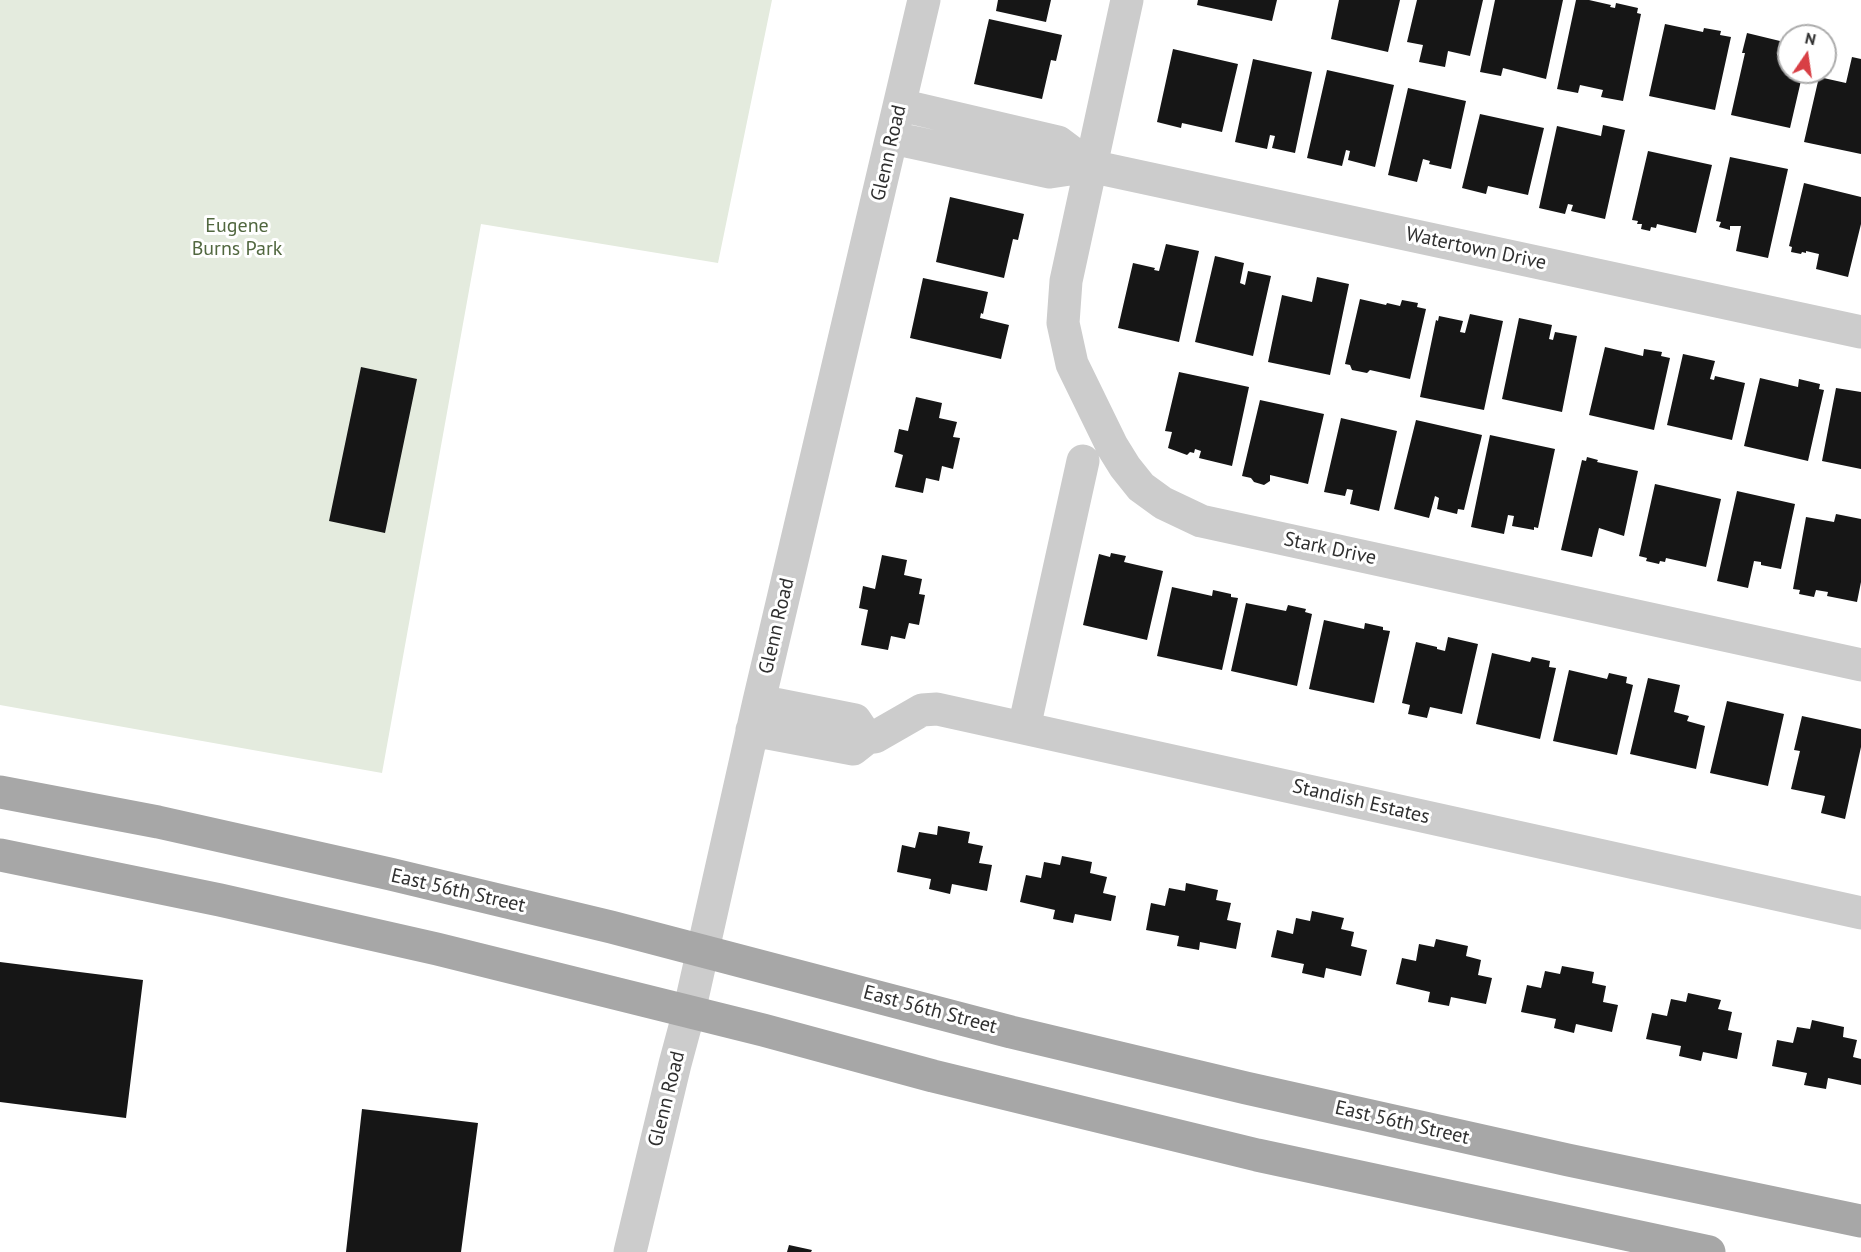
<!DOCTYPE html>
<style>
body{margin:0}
#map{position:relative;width:1861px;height:1252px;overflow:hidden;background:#fff;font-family:"PT Sans",sans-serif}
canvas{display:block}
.north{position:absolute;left:1777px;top:24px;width:60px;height:60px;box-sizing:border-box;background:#fff;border:2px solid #acacac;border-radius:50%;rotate:13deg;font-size:16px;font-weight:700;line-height:24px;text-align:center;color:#2f2f2f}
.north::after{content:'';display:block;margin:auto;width:21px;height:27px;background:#d83f45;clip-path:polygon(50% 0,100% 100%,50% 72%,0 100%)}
</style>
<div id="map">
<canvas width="1861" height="1252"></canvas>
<div class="north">N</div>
</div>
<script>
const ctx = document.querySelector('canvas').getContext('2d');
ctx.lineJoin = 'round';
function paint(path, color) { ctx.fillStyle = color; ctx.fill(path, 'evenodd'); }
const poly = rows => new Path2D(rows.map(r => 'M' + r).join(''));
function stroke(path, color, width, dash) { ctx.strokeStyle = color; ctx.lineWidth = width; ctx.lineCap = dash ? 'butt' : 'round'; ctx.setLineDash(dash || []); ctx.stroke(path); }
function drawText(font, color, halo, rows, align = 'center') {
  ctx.font = font + ' "PT Sans",sans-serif'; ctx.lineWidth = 6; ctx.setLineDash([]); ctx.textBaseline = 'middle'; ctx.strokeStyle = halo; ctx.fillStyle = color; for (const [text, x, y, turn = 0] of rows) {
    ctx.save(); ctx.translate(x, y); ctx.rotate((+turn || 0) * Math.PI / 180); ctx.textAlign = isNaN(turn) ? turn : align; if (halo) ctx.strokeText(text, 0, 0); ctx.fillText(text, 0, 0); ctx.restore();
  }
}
const green = poly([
 [0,0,772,0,718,263,481,224,382,773,0,705]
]);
const building = poly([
 [998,0,1051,0,1046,22,996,11],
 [1198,0,1277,0,1272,21,1197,5],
 [1339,0,1400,0,1388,52,1331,39],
 [1417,0,1483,0,1470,56,1448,51,1445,67,1419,62,1423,45,1407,42],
 [1495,0,1563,0,1546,79,1503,68,1501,76,1480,72],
 [1576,0,1589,0,1611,5,1610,7,1615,8,1616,3,1638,8,1637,13,1641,14,1623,101,1601,97,1603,90,1580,85,1578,93,1557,89],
 [989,19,1062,35,1056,61,1051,60,1042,99,974,84],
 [1665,24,1703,32,1704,28,1721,31,1720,35,1731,37,1715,110,1649,96],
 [1747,33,1780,41,1777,55,1782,56,1784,48,1789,49,1789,72,1803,72,1790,128,1731,115,1745,53,1742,53],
 [1173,49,1238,64,1222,132,1182,123,1181,128,1157,122],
 [1852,57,1861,59,1861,154,1804,142,1819,77,1846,83],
 [1253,59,1312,72,1295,153,1272,148,1275,136,1270,135,1267,149,1235,142],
 [1327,70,1394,85,1375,167,1348,160,1350,151,1346,150,1342,166,1307,158],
 [1408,88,1466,101,1451,169,1429,164,1430,161,1423,159,1417,182,1388,175],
 [1480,114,1544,128,1528,195,1488,186,1486,194,1462,188],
 [1603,125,1625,130,1605,219,1571,211,1573,205,1568,204,1565,214,1539,208,1557,126,1601,136],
 [1648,151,1712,165,1696,233,1657,224,1656,228,1651,227,1650,231,1641,229,1642,224,1637,224,1638,221,1632,220],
 [1730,157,1788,169,1768,258,1736,251,1741,226,1730,226,1730,230,1719,227,1721,222,1716,221],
 [1804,183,1861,197,1861,224,1848,277,1816,269,1819,254,1806,251,1806,253,1802,252,1801,254,1791,252,1792,247,1789,246],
 [950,197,1024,214,1018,240,1013,239,1004,278,936,262],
 [1166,244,1199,251,1179,342,1118,328,1133,263,1155,268,1154,270,1159,271],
 [1215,256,1244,263,1240,283,1245,285,1248,271,1271,276,1253,356,1195,342],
 [1317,277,1349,284,1330,375,1268,362,1282,295,1312,302],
 [923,278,988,292,983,314,981,313,980,318,1009,325,1001,359,910,338],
 [1360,299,1386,305,1387,303,1400,306,1402,300,1418,303,1417,307,1426,309,1410,379,1370,370,1367,373,1352,370,1350,365,1345,364],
 [1470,314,1503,321,1484,410,1420,397,1436,320,1438,321,1439,316,1463,321,1460,332,1465,333],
 [1519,318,1552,325,1549,339,1553,340,1555,332,1577,336,1562,412,1502,399],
 [1605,347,1643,356,1644,349,1662,352,1661,356,1670,358,1654,430,1589,415],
 [1683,354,1715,361,1710,379,1714,380,1715,376,1745,383,1732,440,1667,425],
 [361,367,417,379,385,533,329,521],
 [1179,372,1249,387,1232,466,1199,458,1201,451,1195,449,1194,453,1190,452,1187,455,1168,448,1172,432,1165,431],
 [1760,378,1798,387,1799,379,1820,384,1819,389,1824,390,1808,461,1744,446],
 [1836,388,1861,392,1861,469,1822,461],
 [916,397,942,403,939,418,957,422,953,437,960,438,953,469,942,466,939,481,926,478,923,493,895,487,903,455,894,452,899,429,908,431],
 [1260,400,1324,414,1308,484,1270,475,1270,481,1264,485,1254,482,1251,478,1242,476],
 [1341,418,1397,431,1379,511,1350,504,1353,490,1347,489,1345,496,1324,492],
 [1416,420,1482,435,1464,510,1458,509,1457,514,1437,509,1439,498,1435,496,1429,518,1394,509],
 [1490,435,1555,449,1538,528,1534,527,1534,530,1512,526,1514,516,1508,515,1504,534,1471,527],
 [1587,457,1598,460,1597,462,1638,471,1624,536,1599,528,1592,557,1561,550,1582,460,1586,461],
 [1655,484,1721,499,1706,567,1666,558,1665,562,1660,561,1659,564,1646,561,1647,558,1639,556],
 [1737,491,1795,504,1781,569,1761,565,1761,562,1754,561,1748,588,1717,581],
 [1836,514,1861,519,1861,582,1857,602,1827,596,1828,592,1816,590,1814,597,1799,594,1800,590,1793,589,1806,517,1834,522],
 [1111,553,1126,556,1124,562,1163,571,1147,640,1083,625,1099,554,1110,557],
 [882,555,907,560,904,575,922,579,919,594,925,595,919,625,909,623,905,639,891,636,888,650,861,645,868,610,859,608,863,586,875,589],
 [1172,587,1212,596,1213,590,1231,594,1231,597,1238,598,1222,670,1157,656],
 [1246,603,1286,611,1288,605,1306,609,1305,612,1312,614,1297,686,1231,671],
 [1324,620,1364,629,1365,623,1383,627,1383,630,1390,631,1374,703,1309,689],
 [1448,637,1478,644,1462,714,1430,707,1427,718,1408,714,1410,705,1402,703,1416,642,1437,647,1437,649,1445,651],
 [1492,653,1530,662,1532,657,1550,661,1549,667,1556,668,1540,739,1476,724],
 [1569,670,1607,679,1609,673,1627,677,1626,683,1633,685,1617,755,1553,741],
 [1648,678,1680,685,1674,712,1689,716,1687,721,1705,726,1696,769,1630,754],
 [1727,701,1784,714,1768,786,1710,773],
 [1802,716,1861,729,1861,747,1845,819,1821,813,1825,796,1791,789,1800,751,1794,750],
 [938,826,970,832,968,843,983,846,979,863,992,865,987,891,952,884,950,894,929,889,931,879,897,872,902,845,915,848,919,832,937,835],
 [1062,856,1092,862,1090,873,1107,877,1103,893,1116,896,1111,921,1075,914,1073,923,1053,919,1055,910,1020,902,1026,875,1041,878,1044,862,1060,865],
 [1186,883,1218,890,1216,900,1231,903,1227,920,1241,923,1236,949,1200,942,1199,950,1177,946,1179,936,1146,930,1151,903,1165,906,1169,888,1185,891],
 [1312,911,1344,918,1341,929,1354,932,1351,946,1367,950,1361,976,1326,968,1324,978,1302,973,1304,964,1271,957,1277,930,1293,934,1296,918,1310,921],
 [1436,939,1468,946,1466,956,1481,960,1478,975,1492,978,1486,1004,1451,997,1449,1006,1428,1002,1430,992,1396,984,1402,958,1416,961,1419,944,1434,947],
 [0,962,143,980,126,1118,0,1102],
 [1562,966,1594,972,1592,983,1606,986,1603,1002,1618,1005,1612,1032,1576,1024,1574,1033,1554,1028,1556,1019,1521,1012,1527,985,1541,988,1545,971,1560,974],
 [1688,993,1721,1000,1718,1009,1732,1012,1728,1030,1742,1033,1737,1059,1703,1052,1701,1061,1679,1056,1681,1046,1646,1039,1652,1013,1667,1016,1671,999,1686,1002],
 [1812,1020,1844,1027,1843,1037,1857,1040,1853,1057,1861,1059,1861,1085,1828,1078,1826,1089,1804,1085,1807,1073,1772,1066,1777,1040,1793,1043,1797,1027,1810,1029],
 [362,1109,478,1123,461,1252,346,1252],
 [789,1245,812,1250,811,1252,787,1252]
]);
const minor = poly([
 [1127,0,1066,281,1063,323,1072,364,1112,446,1125,467,1141,487,1163,503,1201,521,1861,665],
 [900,105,1058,142,1090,166],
 [893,138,1050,172,1090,166,1861,332],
 [759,701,855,720,867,738],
 [1024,728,1083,461],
 [752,730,853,749,867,738,875,737,922,710,937,709,1861,913],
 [630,1252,675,1064,689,1012,759,701,924,0]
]);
const major = poly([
 [0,792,158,822,390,874,611,927,1011,1032,1246,1088,1568,1160,1861,1221],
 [0,855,220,900,437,949,763,1030,933,1076,1257,1155,1709,1252]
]);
const streetNames = [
 ["Glenn Road",889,153,-77],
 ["Watertown Drive",1476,249,12],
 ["Stark Drive",1330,549,12],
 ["Glenn Road",777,626,-77],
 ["Standish Estates",1361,802,13],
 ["East 56th Street",458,891,13],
 ["East 56th Street",930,1010,15],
 ["Glenn Road",667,1099,-76],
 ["East 56th Street",1402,1123,13]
];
const parkNames = [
 ["Eugene",237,226],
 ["Burns Park",237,249]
];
paint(green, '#e4ebde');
paint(building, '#161616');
stroke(minor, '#ccc', 33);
stroke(major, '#a7a7a7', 33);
drawText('20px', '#2f2f2f', '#fff', streetNames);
drawText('20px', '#51673f', '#fff', parkNames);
</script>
